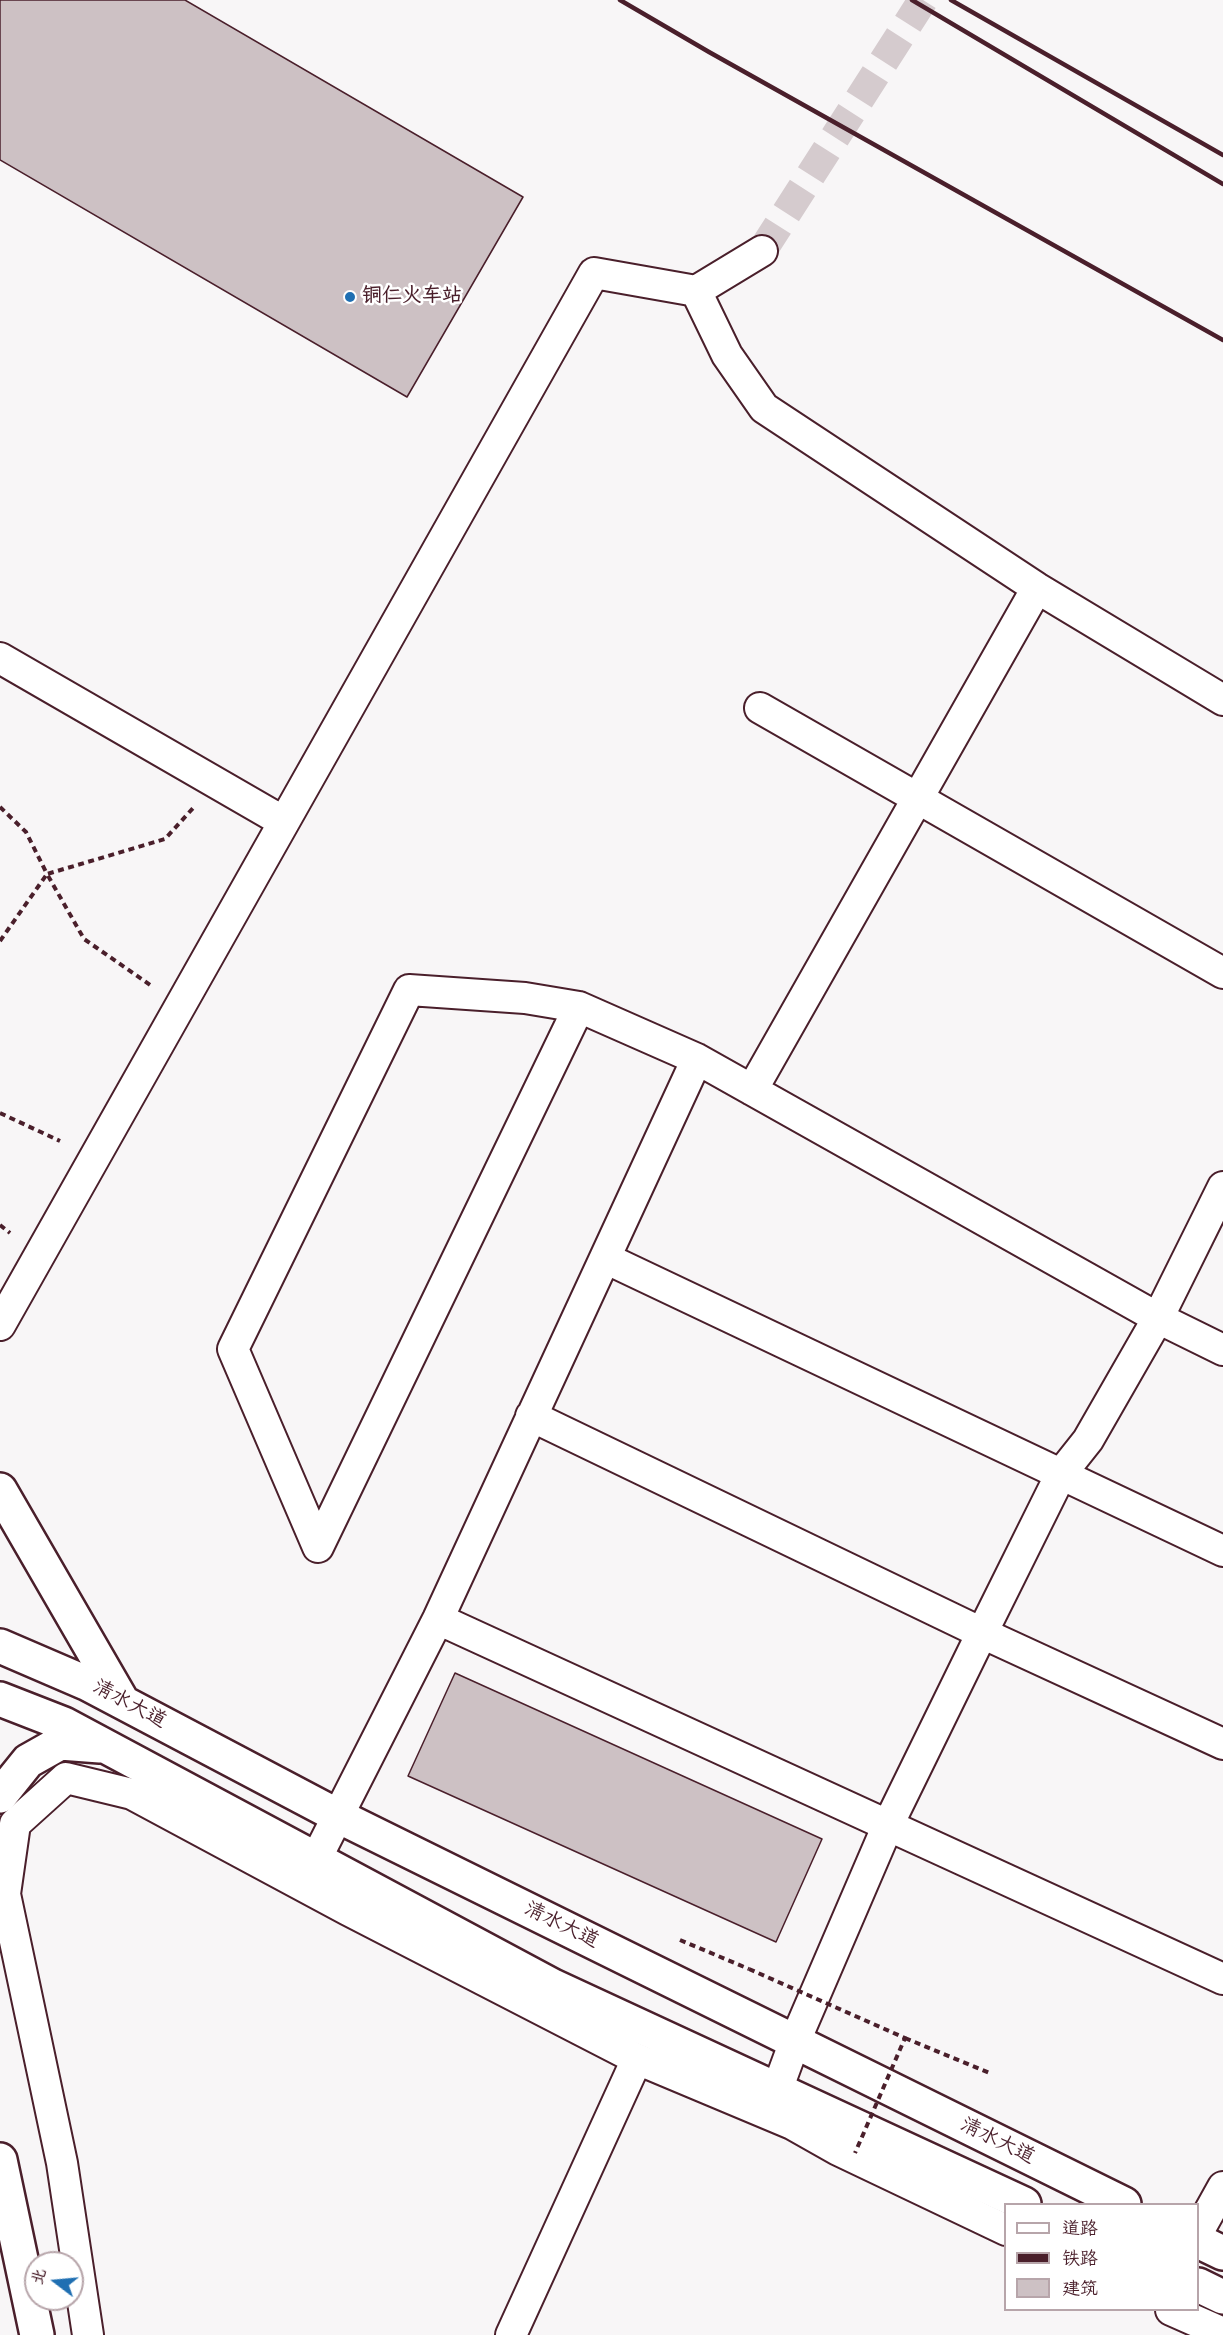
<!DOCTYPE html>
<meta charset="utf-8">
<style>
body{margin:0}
#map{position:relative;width:1223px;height:2335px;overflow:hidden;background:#f8f6f7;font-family:"Architects Daughter","LXGW WenKai TC",sans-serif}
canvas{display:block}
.legend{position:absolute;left:1004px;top:2203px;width:195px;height:108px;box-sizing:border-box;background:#fff;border:2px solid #b7a5aa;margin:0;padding:8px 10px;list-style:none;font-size:18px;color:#4a1f2b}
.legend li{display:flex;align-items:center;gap:12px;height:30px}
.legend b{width:30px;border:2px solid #b7a5aa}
.north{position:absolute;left:24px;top:2251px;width:60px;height:60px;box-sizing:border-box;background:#fff;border:2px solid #b7a5aa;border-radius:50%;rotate:286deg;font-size:16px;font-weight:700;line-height:24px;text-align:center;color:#4a1f2b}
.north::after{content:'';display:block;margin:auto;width:21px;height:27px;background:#1f6fb2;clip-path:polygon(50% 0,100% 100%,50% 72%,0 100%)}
</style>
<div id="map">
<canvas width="1223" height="2335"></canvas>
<ul class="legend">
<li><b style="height:8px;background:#fff"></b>道路</li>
<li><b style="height:8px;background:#4a1f2b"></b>铁路</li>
<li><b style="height:16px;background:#cdc1c4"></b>建筑</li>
</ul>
<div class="north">北</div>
</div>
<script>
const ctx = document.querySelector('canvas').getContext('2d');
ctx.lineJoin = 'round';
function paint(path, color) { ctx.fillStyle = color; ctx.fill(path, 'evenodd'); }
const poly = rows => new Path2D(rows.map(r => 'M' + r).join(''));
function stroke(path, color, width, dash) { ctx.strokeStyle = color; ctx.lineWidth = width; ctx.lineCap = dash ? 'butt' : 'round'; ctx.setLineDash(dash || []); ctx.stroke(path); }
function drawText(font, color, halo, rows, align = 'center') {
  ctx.font = font + ' "Architects Daughter","LXGW WenKai TC",sans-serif'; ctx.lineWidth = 5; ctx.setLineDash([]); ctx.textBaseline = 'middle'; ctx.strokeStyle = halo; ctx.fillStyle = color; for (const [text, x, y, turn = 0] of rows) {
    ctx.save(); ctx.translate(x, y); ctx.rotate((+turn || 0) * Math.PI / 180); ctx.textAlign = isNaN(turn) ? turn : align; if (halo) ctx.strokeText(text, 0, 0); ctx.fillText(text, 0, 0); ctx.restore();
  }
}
const building = poly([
 [0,0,185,0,523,197,407,397,0,160,0,0],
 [455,1673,822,1839,776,1942,408,1776,455,1673]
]);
const streetTunnel = poly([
 [762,251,923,0]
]);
const path = poly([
 [0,807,26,832,47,874,165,839,194,807],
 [0,941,47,874,84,939,153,987],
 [0,1113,60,1141],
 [0,1225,10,1233],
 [680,1940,749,1969],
 [905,2038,992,2074]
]);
const street = poly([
 [696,291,727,355,764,408,1037,588,1223,700],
 [0,658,284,822],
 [760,708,1223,973],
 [579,1007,525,998,409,990,233,1349,318,1547,579,1007,697,1059],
 [752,1090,1037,588],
 [605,1258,1223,1551],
 [0,1325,594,273,696,291,762,251],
 [531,1416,982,1633,1223,1744],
 [438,1619,1223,1979],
 [316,1859,438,1619,697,1059,1158,1318,1223,1350],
 [777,2090,795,2041,888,1825,982,1633,1061,1474,1088,1440,1158,1318,1223,1187],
 [1198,2232,1223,2187],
 [1171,2310,1223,2333],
 [88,2335,62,2163,5,1894,15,1824,66,1778,132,1794,348,1910,637,2059,792,2124,838,2150,1006,2230],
 [511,2335,637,2059]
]);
const primary = poly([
 [0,1490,122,1701],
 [0,1646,86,1683,338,1816,1124,2204],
 [0,1699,64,1724,553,1986,1024,2204],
 [0,1796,28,1761,60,1743,100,1746],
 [0,2160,37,2335],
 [1198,2241,1223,2253],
 [1198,2285,1223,2297]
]);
const rail = poly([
 [620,0,709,52,1223,340],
 [912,0,1223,184],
 [951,0,1223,155]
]);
const pathBridge = poly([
 [749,1969,905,2038,855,2153]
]);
const markers = [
 [350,297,6,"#1f6fb2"]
];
const poiNames = [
 ["铜仁火车站",362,297]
];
const streetNames = [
 ["清水大道",129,1705,28],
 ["清水大道",561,1926,26],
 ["清水大道",997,2142,26]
];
paint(building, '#cdc1c4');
stroke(building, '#4a1f2b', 1.5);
stroke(streetTunnel, '#d5cbce', 30, [30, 15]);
stroke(street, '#4a1f2b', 34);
stroke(primary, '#4a1f2b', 38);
stroke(path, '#4a1f2b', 4, [6, 4.5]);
stroke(street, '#fff', 30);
stroke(primary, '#fff', 33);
stroke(rail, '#4a1f2b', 4.5);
stroke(pathBridge, '#4a1f2b', 4, [6, 4.5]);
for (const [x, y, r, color] of markers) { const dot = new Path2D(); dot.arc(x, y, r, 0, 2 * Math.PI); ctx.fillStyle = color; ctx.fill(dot); stroke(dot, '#fff', 2); }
drawText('bold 20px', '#4a1f2b', '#fff', poiNames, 'left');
drawText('20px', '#4a1f2b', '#fff', streetNames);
</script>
